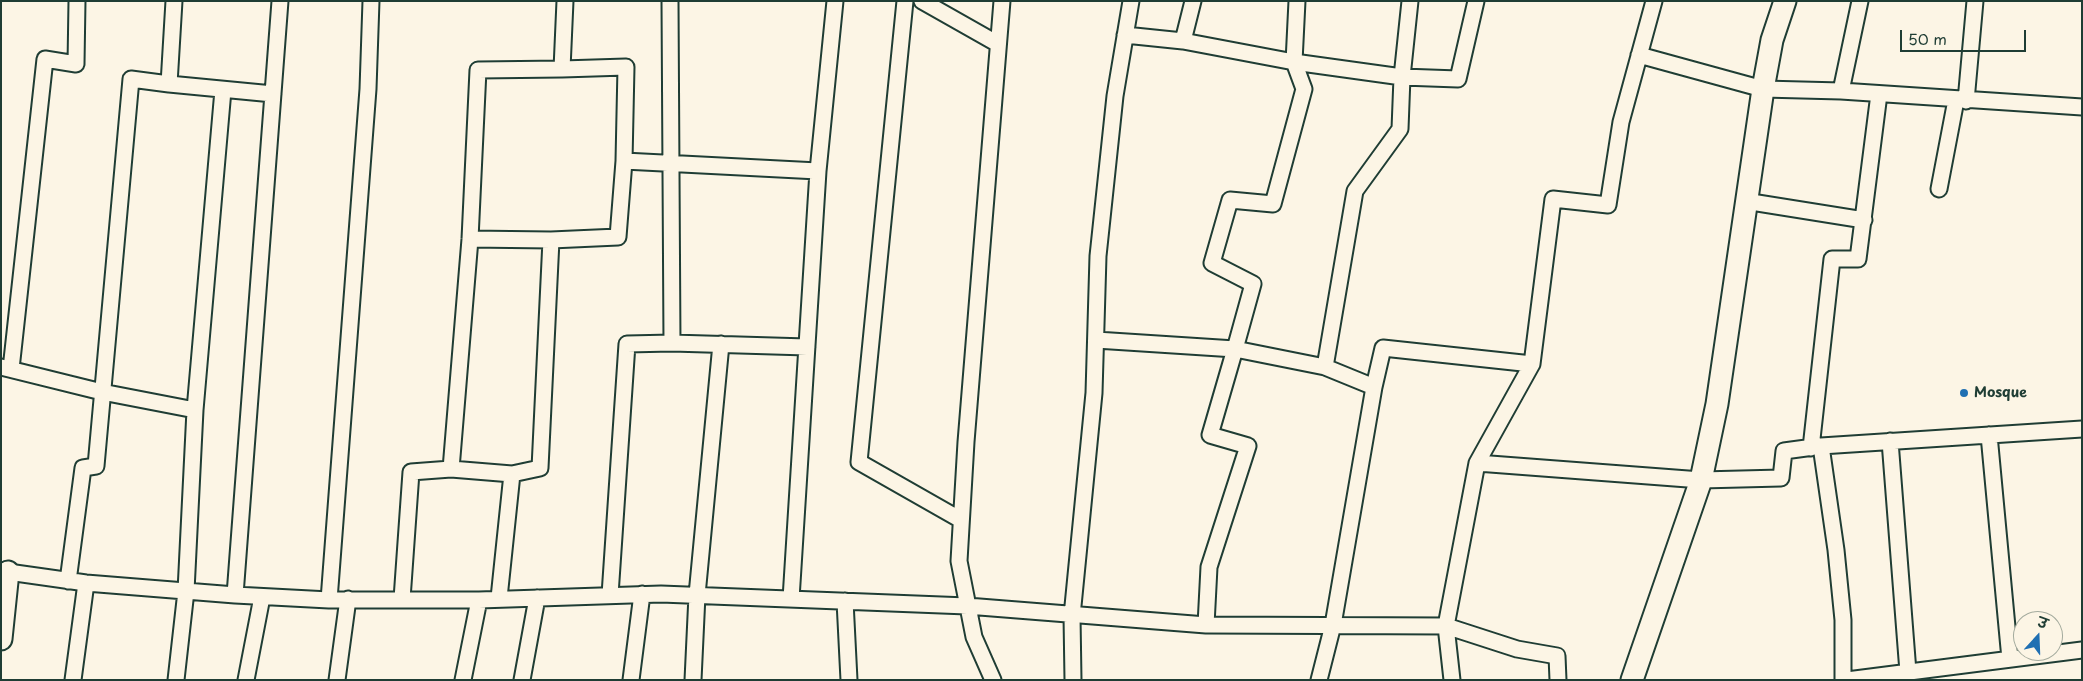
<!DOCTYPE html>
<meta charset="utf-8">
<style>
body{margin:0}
#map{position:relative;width:2083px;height:681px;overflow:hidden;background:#fcf5e5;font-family:"Playpen Sans","Playpen Sans Deva",sans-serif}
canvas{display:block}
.frame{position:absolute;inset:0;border:2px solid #1f3d34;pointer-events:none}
.north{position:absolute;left:2013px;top:611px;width:50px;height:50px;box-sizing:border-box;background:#fcf5e5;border:1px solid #a4ab9e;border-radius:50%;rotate:20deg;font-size:14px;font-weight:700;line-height:20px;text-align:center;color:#1f3d34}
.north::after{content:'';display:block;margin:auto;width:18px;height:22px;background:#1f6fb2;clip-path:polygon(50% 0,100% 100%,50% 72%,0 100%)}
.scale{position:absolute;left:1900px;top:30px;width:126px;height:22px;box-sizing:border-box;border:2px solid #1f3d34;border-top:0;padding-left:6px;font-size:15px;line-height:18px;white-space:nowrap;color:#1f3d34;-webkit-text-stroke:4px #fcf5e5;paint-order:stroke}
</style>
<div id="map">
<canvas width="2083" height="681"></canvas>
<div class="frame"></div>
<div class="north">उ</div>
<div class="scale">50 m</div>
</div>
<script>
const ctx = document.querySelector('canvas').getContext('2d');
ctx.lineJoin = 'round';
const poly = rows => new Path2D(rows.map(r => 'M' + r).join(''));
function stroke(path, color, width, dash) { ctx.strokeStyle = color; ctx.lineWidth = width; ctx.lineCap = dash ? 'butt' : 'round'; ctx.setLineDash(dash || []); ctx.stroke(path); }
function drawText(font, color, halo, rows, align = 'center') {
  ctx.font = font + ' "Playpen Sans",sans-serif'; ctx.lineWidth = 4; ctx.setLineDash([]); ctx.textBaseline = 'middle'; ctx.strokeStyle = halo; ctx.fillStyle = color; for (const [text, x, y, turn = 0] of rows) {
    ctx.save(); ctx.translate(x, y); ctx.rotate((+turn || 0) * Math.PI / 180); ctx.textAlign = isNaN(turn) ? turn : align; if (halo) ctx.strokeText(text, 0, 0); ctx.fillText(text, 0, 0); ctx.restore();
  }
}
const street = poly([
 [174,1,169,84,273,94],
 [670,1,672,343],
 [905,1,859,462,961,520],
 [922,1,998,44],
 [1297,1,1294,62,1402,77,1410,1],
 [1125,35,1183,41],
 [1639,55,1763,89,1841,91,2082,107],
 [1841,91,1860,1],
 [1966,101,1975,1],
 [624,161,818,171],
 [1939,189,1956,100],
 [1745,201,1864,220],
 [470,239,551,240,618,237,624,161,626,67,562,69],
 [1096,340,1235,349,1253,284,1212,263,1230,200,1273,204,1304,89,1294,62,1183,41,1193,1],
 [1,367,102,392,195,410,186,591,176,680],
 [1325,367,1374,387],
 [11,369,45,59,76,64,77,1],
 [195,410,223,90],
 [1989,435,2010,659],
 [1890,441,1908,672],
 [1821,446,2082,429],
 [1811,448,1832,259,1858,259,1879,94],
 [1477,463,1532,364,1553,199,1608,205,1621,122,1654,1],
 [451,469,512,474,499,598],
 [512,474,540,468,551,240],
 [1,571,86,583,235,595,329,600,479,600,661,594,967,606,1206,625,1446,626,1452,680],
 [68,581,83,468,96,466,131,79,169,84],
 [235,595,280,1],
 [610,595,627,344,672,343,807,347],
 [402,599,411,472,451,469,470,239,478,70,562,69,565,1],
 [791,599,818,171,835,1],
 [329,600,368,89,371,1],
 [845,601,849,680],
 [1206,625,1209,567,1248,446,1210,435,1235,349,1325,367,1355,191,1400,129,1402,77,1458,79,1476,1],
 [73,680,86,583],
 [246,680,262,597],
 [337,680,348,599],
 [463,680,479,600],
 [522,680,537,598],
 [631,680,642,594],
 [693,680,697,595,721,344],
 [993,680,974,637,959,561,966,442,1002,1],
 [1073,680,1072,616,1094,393,1098,256,1115,96,1131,1],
 [1319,680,1333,625,1374,387,1383,348,1532,364],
 [1558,680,1557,656,1517,649,1446,626,1477,463,1701,480,1781,478,1784,451,1821,446,1836,550,1843,620,1843,680],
 [1847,680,2082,650]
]);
const secondary = poly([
 [1,639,8,572],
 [1632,680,1701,480,1717,404,1763,89,1772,40,1785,1]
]);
const markers = [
 [1964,393,5,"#1f6fb2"]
];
const poiNames = [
 ["Mosque",1974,393]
];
stroke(street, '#1f3d34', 19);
stroke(secondary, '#1f3d34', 25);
stroke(street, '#fcf5e5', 15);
stroke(secondary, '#fcf5e5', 21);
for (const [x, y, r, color] of markers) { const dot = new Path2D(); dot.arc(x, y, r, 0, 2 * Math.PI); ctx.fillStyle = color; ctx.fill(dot); stroke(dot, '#fcf5e5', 2); }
drawText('bold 14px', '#1f3d34', '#fcf5e5', poiNames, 'left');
</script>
